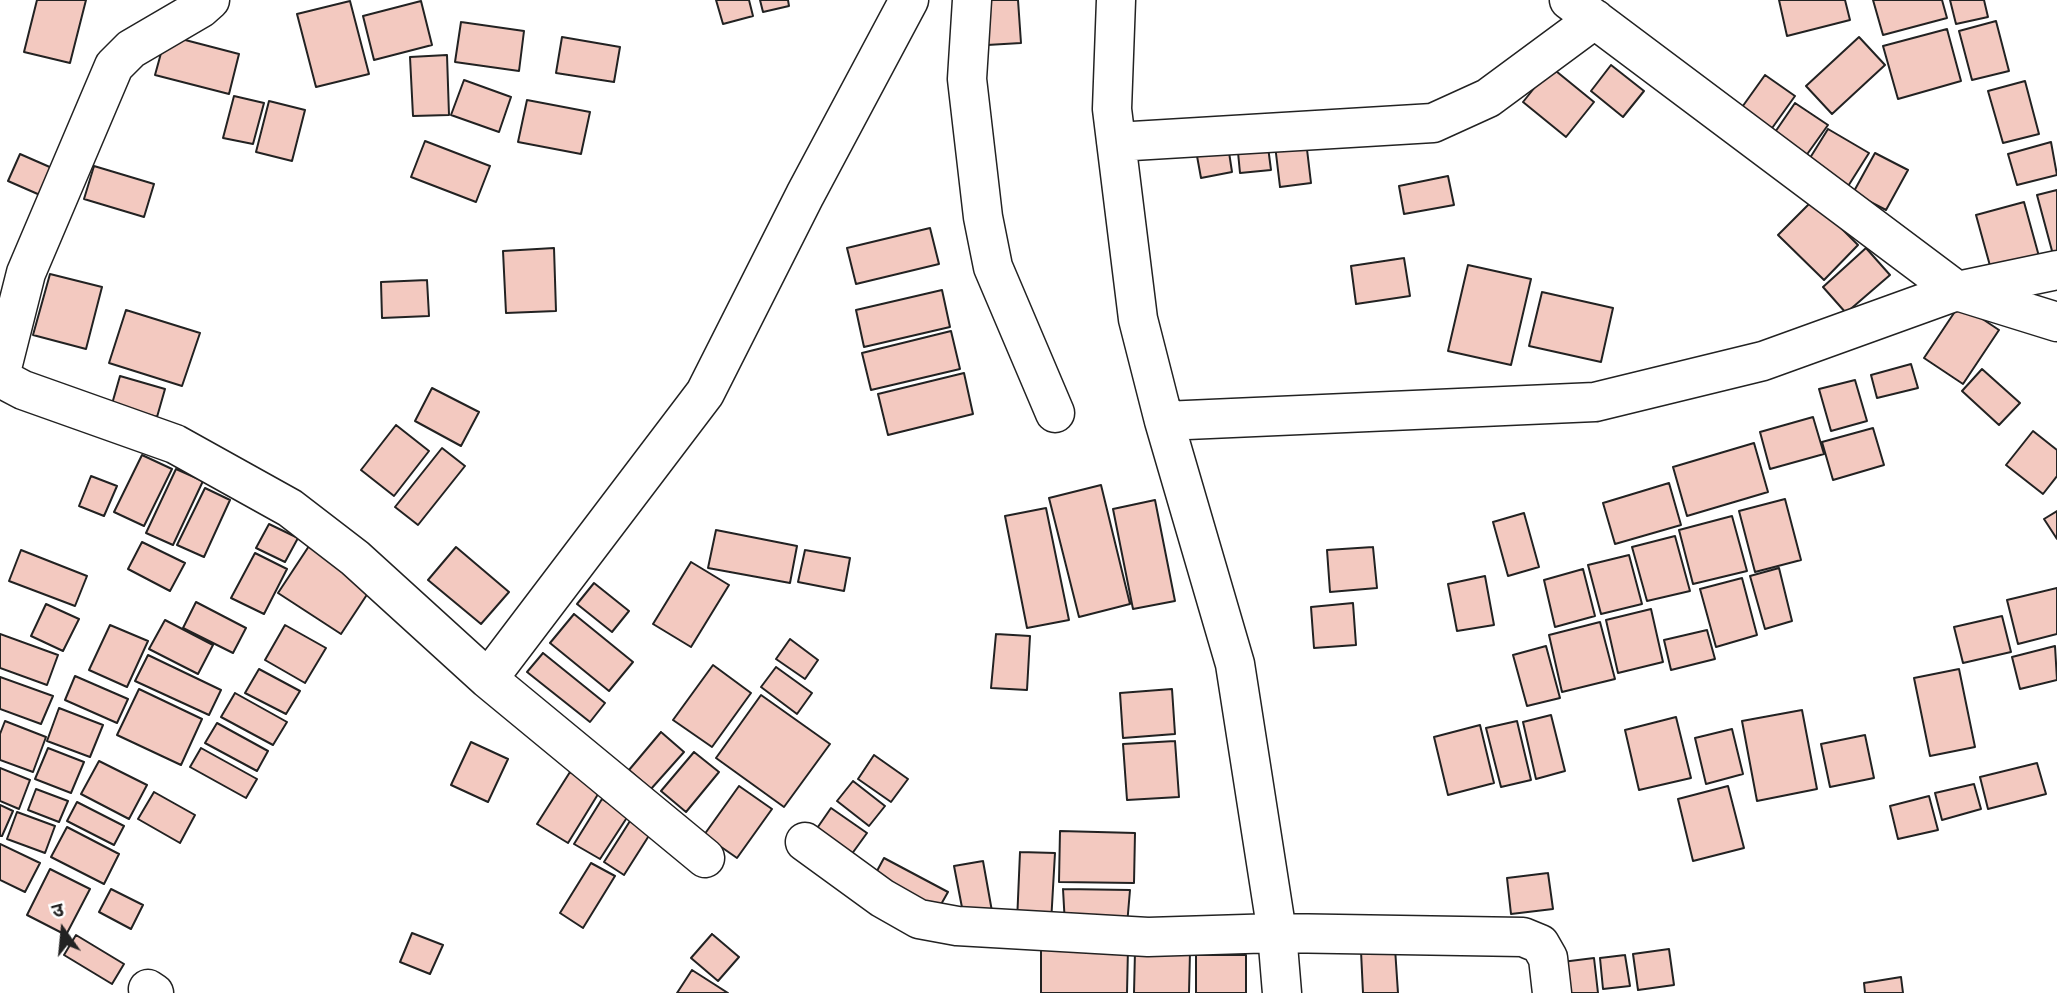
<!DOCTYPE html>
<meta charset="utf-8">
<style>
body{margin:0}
#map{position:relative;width:2057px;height:993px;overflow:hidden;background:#fff;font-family:"Public Sans","Noto Sans Devanagari",sans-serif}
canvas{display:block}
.north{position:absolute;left:28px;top:895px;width:70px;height:70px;-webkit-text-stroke:5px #fff;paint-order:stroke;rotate:345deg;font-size:19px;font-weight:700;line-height:28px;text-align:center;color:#222}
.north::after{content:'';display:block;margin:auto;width:24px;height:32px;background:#222;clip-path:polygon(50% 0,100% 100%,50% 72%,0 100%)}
</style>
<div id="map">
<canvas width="2057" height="993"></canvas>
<div class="north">उ</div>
</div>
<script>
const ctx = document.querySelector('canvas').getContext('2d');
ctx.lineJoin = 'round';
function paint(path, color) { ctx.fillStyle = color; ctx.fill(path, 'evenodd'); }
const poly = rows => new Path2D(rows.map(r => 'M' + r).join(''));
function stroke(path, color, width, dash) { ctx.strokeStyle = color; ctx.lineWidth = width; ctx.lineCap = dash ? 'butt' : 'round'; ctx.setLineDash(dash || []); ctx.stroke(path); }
const building = poly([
 [37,0,86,0,70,63,24,52,37,0],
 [716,0,749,0,753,16,723,24,716,0],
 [760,0,788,0,789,6,763,12,760,0],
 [984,0,1018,0,1021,43,987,45,984,0],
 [1779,0,1845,0,1850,20,1787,36,1779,0],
 [1873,0,1942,0,1947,18,1883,35,1873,0],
 [1950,0,1984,0,1988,17,1956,24,1950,0],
 [350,1,369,74,316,87,297,14,350,1],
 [421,1,432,45,374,60,363,16,421,1],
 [1996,21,2009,71,1972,80,1959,31,1996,21],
 [461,22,524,31,519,71,455,62,461,22],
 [1947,29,1961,81,1898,99,1883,46,1947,29],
 [166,35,239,54,229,94,155,75,166,35],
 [562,37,620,47,614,82,556,73,562,37],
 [1859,37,1885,65,1832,114,1806,86,1859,37],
 [447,55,449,115,413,116,410,57,447,55],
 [1611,65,1644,91,1623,117,1591,91,1611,65],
 [1551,67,1594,102,1566,137,1523,102,1551,67],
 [1765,75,1795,96,1770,131,1740,110,1765,75],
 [464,80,511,97,499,132,451,115,464,80],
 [2025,81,2039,134,2003,143,1988,91,2025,81],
 [234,96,264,103,253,144,223,138,234,96],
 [527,100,590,112,581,154,518,142,527,100],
 [269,101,305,110,292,161,256,152,269,101],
 [1795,103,1828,125,1803,160,1771,138,1795,103],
 [1828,129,1869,153,1845,191,1805,166,1828,129],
 [1227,139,1232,172,1201,178,1195,145,1227,139],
 [1267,139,1271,170,1240,173,1237,142,1267,139],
 [425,141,490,166,476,202,411,177,425,141],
 [1306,141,1311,183,1280,187,1275,145,1306,141],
 [2051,142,2057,175,2017,185,2008,154,2051,142],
 [1875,153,1908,170,1886,210,1853,193,1875,153],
 [20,154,52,168,40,195,8,181,20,154],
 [94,166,154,184,144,217,84,199,94,166],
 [1448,176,1454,205,1404,214,1399,186,1448,176],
 [2057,190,2057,262,2055,262,2037,195,2057,190],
 [1813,200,1858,245,1824,280,1778,235,1813,200],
 [2024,202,2040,260,1992,273,1976,215,2024,202],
 [930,228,939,264,856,284,847,248,930,228],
 [554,248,556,311,506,313,503,251,554,248],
 [1866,248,1890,275,1846,313,1823,287,1866,248],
 [1404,258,1410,296,1356,304,1351,266,1404,258],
 [1468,265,1531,279,1511,365,1448,351,1468,265],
 [50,274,102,287,86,349,33,335,50,274],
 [427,280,429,316,382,318,381,282,427,280],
 [942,290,950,327,864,347,856,310,942,290],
 [1542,292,1613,308,1601,362,1529,346,1542,292],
 [1960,304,1999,330,1963,384,1924,358,1960,304],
 [126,310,200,333,182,386,109,363,126,310],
 [951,331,960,369,871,390,862,353,951,331],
 [1911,364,1918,388,1877,398,1871,375,1911,364],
 [1982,369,2020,403,1999,425,1962,391,1982,369],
 [964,373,973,414,888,435,878,394,964,373],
 [120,376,165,389,157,417,112,404,120,376],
 [1855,380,1867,421,1831,431,1819,389,1855,380],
 [432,388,479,412,461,446,415,421,432,388],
 [1813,417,1824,454,1770,469,1760,432,1813,417],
 [396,425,429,451,394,496,361,470,396,425],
 [1873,428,1884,465,1833,480,1822,442,1873,428],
 [2033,431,2057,450,2057,476,2043,494,2006,465,2033,431],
 [1754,443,1768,492,1687,516,1673,467,1754,443],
 [442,448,465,466,418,525,395,507,442,448],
 [142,455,172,469,144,526,114,512,142,455],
 [176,469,203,481,173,545,146,533,176,469],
 [91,476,117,486,104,516,79,506,91,476],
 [1669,483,1681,525,1615,544,1603,503,1669,483],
 [1101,485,1130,604,1079,617,1049,498,1101,485],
 [205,488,230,500,204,557,177,545,205,488],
 [1785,499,1801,560,1755,572,1739,511,1785,499],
 [1155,500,1175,601,1133,609,1113,509,1155,500],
 [1046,508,1069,620,1027,628,1005,516,1046,508],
 [2057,511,2057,539,2044,519,2057,511],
 [1524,513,1539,567,1508,576,1493,522,1524,513],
 [1732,516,1747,571,1693,584,1679,530,1732,516],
 [269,524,298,538,285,562,256,548,269,524],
 [716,530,797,546,790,583,708,568,716,530],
 [1675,536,1690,591,1647,601,1632,547,1675,536],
 [142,542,185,563,170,591,128,569,142,542],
 [309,546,372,587,341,634,278,593,309,546],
 [456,547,509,592,481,624,428,580,456,547],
 [1373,547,1377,588,1330,592,1327,550,1373,547],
 [21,550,87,576,75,606,9,581,21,550],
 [805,550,850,558,844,591,798,582,805,550],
 [255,553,287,569,264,614,231,598,255,553],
 [1629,555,1642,604,1601,614,1588,565,1629,555],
 [691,562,729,585,691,647,653,624,691,562],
 [1779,568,1792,621,1765,629,1750,576,1779,568],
 [1583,569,1595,616,1555,627,1544,580,1583,569],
 [1485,576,1494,625,1457,631,1448,584,1485,576],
 [1742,578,1757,635,1716,647,1700,589,1742,578],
 [594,583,629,611,612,632,577,604,594,583],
 [2057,588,2057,634,2018,644,2007,600,2057,588],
 [196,602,246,628,233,653,183,628,196,602],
 [1353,603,1356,645,1314,648,1311,607,1353,603],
 [46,604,79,619,63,651,31,636,46,604],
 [1651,609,1663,662,1618,673,1606,620,1651,609],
 [574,614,633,662,609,691,550,643,574,614],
 [2002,616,2011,652,1963,663,1954,627,2002,616],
 [165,620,213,645,198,674,149,649,165,620],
 [1600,622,1615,679,1562,692,1549,635,1600,622],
 [110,625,148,641,127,687,89,670,110,625],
 [285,625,326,648,305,683,265,660,285,625],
 [1707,630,1715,659,1671,670,1664,640,1707,630],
 [0,634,58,655,47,685,0,668,0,634],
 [996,634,1030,636,1027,690,991,688,996,634],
 [790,639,818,660,805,679,776,659,790,639],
 [1546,646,1560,698,1527,706,1513,655,1546,646],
 [2055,646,2057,680,2020,689,2012,657,2055,646],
 [543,653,605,703,590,722,527,672,543,653],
 [148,655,221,690,209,715,135,681,148,655],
 [713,665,751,693,712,747,673,720,713,665],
 [776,667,812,693,797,714,761,687,776,667],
 [259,669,300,691,286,714,245,693,259,669],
 [1959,669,1975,747,1930,756,1914,678,1959,669],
 [75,676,128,699,117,723,65,700,75,676],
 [0,677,53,696,41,724,0,709,0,677],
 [139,689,202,719,181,765,117,735,139,689],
 [1172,689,1175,734,1123,738,1120,693,1172,689],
 [235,693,287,722,273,745,221,717,235,693],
 [761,695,830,744,784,807,716,758,761,695],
 [59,708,103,725,90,757,47,741,59,708],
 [1802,710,1817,789,1757,801,1742,721,1802,710],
 [1551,715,1565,771,1536,779,1523,722,1551,715],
 [1676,717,1691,778,1639,790,1625,730,1676,717],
 [5,721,46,737,33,772,0,760,0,734,5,721],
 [1517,721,1531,780,1501,787,1486,728,1517,721],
 [217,723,268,751,257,771,205,743,217,723],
 [1480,725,1494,783,1448,795,1434,737,1480,725],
 [1732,729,1743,774,1706,784,1695,738,1732,729],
 [661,732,684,752,651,789,629,770,661,732],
 [1865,735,1874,778,1830,787,1821,744,1865,735],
 [1175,741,1179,797,1127,800,1123,744,1175,741],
 [471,742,508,759,488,802,451,785,471,742],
 [48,748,84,762,71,793,35,779,48,748],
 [201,748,257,779,246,798,190,767,201,748],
 [694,752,719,772,686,812,661,791,694,752],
 [874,755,908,779,891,802,858,779,874,755],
 [99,761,147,785,129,819,81,794,99,761],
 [2037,763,2046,794,1988,809,1980,777,2037,763],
 [0,768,30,780,19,809,0,801,0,768],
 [570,772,600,791,568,843,537,824,570,772],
 [853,781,885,806,869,826,837,801,853,781],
 [1974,784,1981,809,1942,820,1935,793,1974,784],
 [739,786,772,809,737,858,704,835,739,786],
 [1728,786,1744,848,1693,861,1678,799,1728,786],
 [36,789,68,801,59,822,28,810,36,789],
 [154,792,195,815,180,843,138,819,154,792],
 [1929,796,1938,830,1898,839,1890,806,1929,796],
 [602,799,628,816,600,859,574,844,602,799],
 [77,802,124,826,114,845,67,821,77,802],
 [0,805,13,811,2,836,0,836,0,805],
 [831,808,867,833,846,862,811,837,831,808],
 [17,812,55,826,45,853,7,839,17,812],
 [630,821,650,834,624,875,604,862,630,821],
 [67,827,119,854,104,884,51,857,67,827],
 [1060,831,1135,833,1134,883,1059,882,1060,831],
 [0,844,40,863,25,892,0,880,0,844],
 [1020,852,1055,853,1051,923,1017,922,1020,852],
 [884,858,948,892,935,915,871,882,884,858],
 [983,861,993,917,965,923,954,866,983,861],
 [591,863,615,876,583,928,560,913,591,863],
 [50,869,90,889,66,935,27,915,50,869],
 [1548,873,1553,909,1511,914,1507,878,1548,873],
 [111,889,143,905,131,929,99,912,111,889],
 [1063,889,1130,890,1127,925,1065,925,1063,889],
 [412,933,443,945,430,974,400,962,412,933],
 [712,934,739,957,718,981,691,958,712,934],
 [76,935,124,964,112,984,64,955,76,935],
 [1041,947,1128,948,1127,993,1041,993,1041,947],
 [1395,948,1398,993,1363,993,1361,951,1395,948],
 [1669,949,1674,985,1638,990,1633,954,1669,949],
 [1135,951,1190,952,1189,993,1134,993,1135,951],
 [1196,955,1246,955,1246,993,1196,993,1196,955],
 [1625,955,1630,986,1603,989,1600,958,1625,955],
 [1594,958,1598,993,1566,993,1562,962,1594,958],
 [692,970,728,993,677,993,692,970],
 [1901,977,1903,993,1865,993,1864,983,1901,977]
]);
const minor = poly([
 [210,0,201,8,131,49,114,66,26,273,2,368,6,381,23,390,175,444,290,508,355,558,488,679,705,858],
 [972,0,967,79,983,217,993,267,1055,413],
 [1116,0,1112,109,1138,319,1164,421,1235,664,1277,933,1282,993],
 [1569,0,1957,291,2057,322],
 [1116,142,1433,123,1488,98,1595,19],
 [1164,421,1595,402,1763,361,1957,291,2057,270],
 [488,679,705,393,805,195,909,0],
 [805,842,882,898,919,919,957,926,1148,937,1277,933,1523,937,1540,944,1548,958,1552,993],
 [148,989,154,993]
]);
paint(building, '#f3c9c0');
stroke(building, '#222', 2);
stroke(minor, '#222', 41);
stroke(minor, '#fff', 38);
</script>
